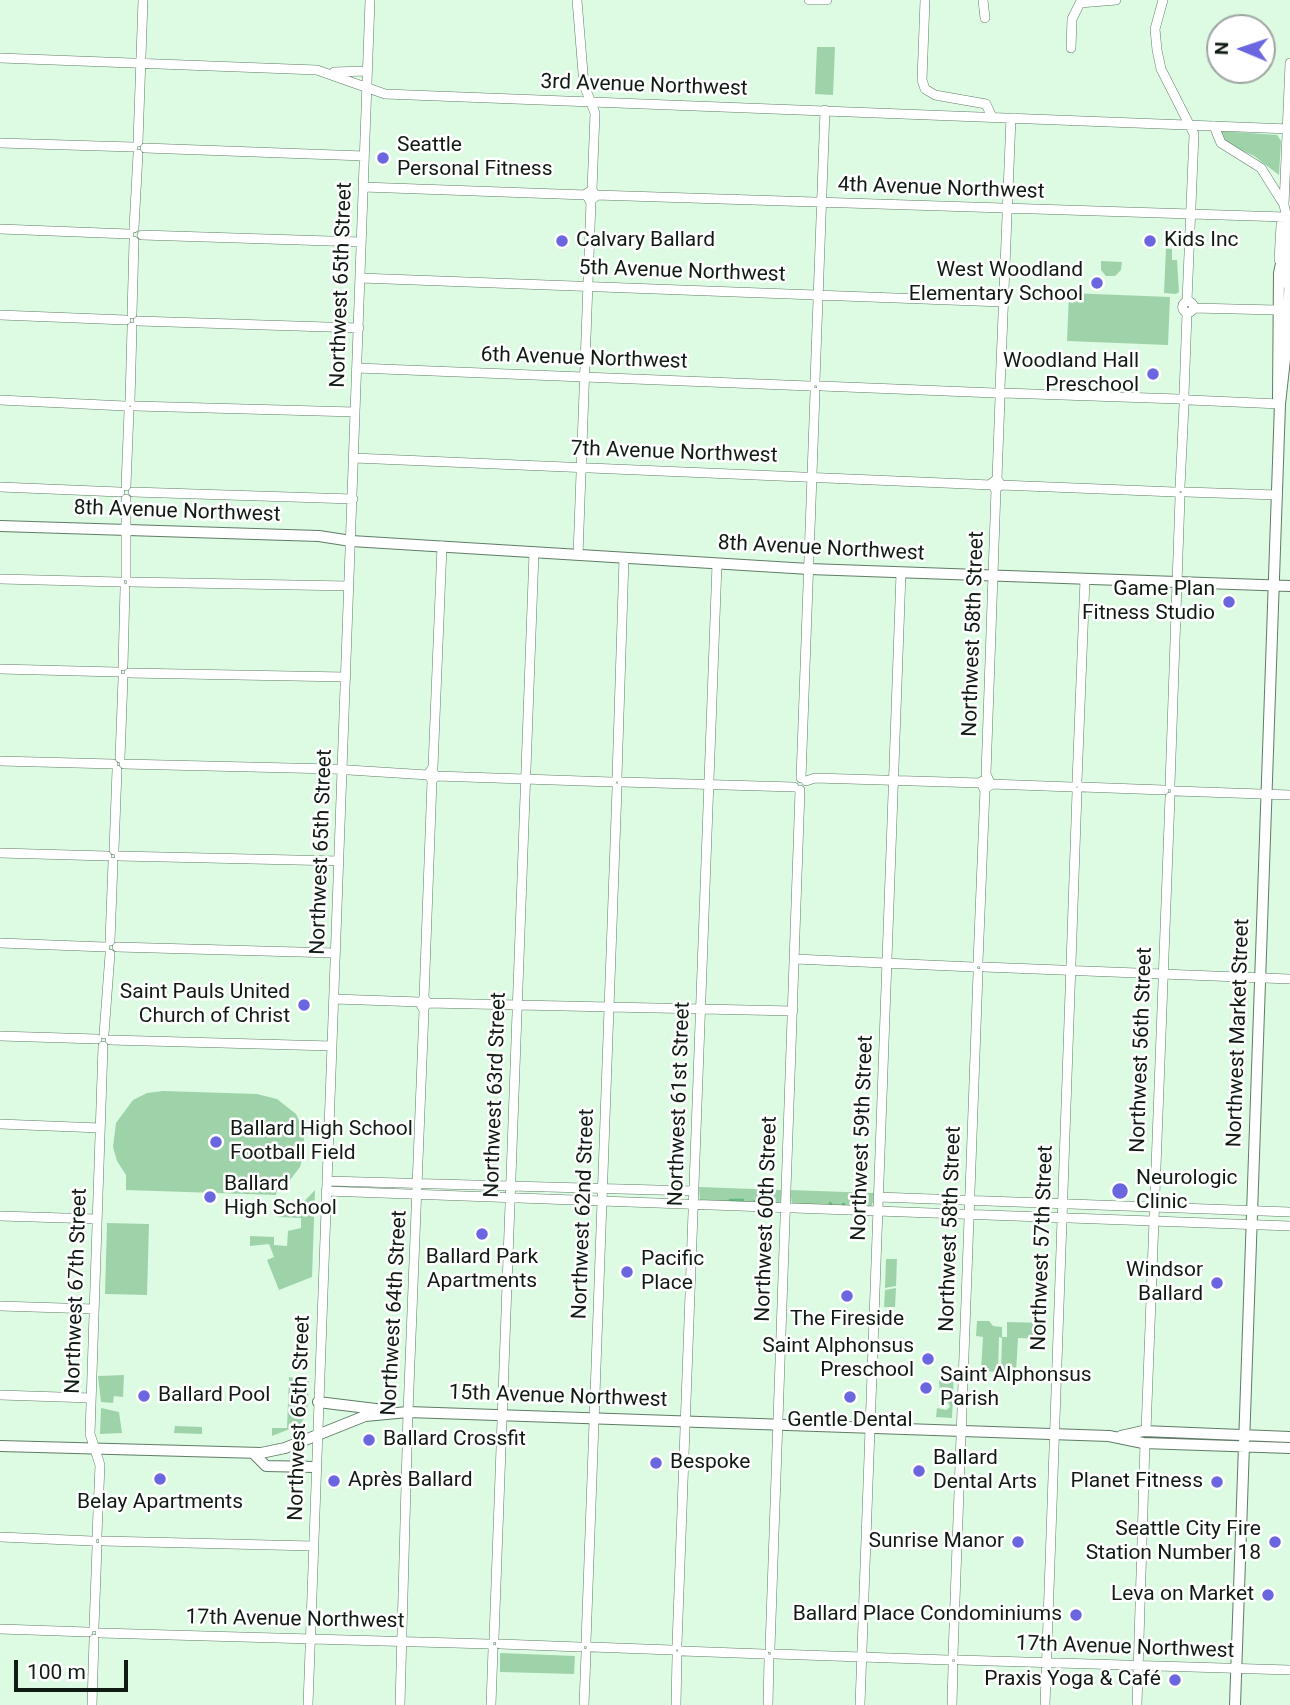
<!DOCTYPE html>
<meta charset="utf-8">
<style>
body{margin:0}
#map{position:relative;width:1290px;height:1705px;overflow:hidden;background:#dcfbe2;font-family:Roboto,sans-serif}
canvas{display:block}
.north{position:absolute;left:1206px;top:14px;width:70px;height:70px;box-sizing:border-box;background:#fff;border:2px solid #9fa4a1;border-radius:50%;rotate:272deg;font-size:19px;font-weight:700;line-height:28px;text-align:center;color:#101b13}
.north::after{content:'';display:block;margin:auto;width:24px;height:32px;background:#6a66e0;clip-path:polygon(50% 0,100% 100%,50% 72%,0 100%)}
.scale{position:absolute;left:14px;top:1660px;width:114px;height:32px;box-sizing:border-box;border:4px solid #101b13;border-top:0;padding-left:9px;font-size:21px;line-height:24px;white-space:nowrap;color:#101b13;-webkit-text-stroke:5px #fff;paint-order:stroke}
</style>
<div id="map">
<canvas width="1290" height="1705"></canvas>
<div class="north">N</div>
<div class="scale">100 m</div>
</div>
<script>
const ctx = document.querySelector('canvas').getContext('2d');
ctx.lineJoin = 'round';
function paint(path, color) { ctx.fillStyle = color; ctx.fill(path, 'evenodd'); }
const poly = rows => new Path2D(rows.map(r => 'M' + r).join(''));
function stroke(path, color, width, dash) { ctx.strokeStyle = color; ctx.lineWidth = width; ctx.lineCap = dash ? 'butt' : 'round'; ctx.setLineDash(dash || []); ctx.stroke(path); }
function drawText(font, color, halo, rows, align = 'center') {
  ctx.font = font + ' Roboto,sans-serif'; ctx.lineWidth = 5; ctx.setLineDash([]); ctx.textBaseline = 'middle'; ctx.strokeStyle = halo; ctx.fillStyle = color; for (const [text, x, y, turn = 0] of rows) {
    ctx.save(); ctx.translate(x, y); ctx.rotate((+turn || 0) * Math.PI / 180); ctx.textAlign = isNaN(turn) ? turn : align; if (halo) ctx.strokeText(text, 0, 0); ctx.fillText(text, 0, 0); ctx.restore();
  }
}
const green = poly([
 [817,47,835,47,833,95,815,94],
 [1220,131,1277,135,1281,141,1279,175,1254,156,1223,142],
 [1166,248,1172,249,1172,260,1177,260,1179,292,1176,294,1164,293],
 [1101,261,1122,262,1121,270,1115,276,1106,276,1101,270],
 [1069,293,1170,297,1168,345,1067,341],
 [163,1091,257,1094,277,1099,296,1114,303,1129,305,1149,300,1167,290,1180,277,1189,276,1195,126,1190,126,1175,117,1161,113,1147,116,1123,133,1100,147,1093],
 [699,1187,781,1190,781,1199,779,1204,700,1201],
 [315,1190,312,1277,279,1290,267,1260,274,1257,269,1244,250,1246,250,1236,274,1237,274,1245,287,1246,288,1231,301,1228,301,1218,277,1217,277,1213,298,1208],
 [790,1190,874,1193,873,1202,871,1207,792,1204],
 [107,1223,149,1224,147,1295,105,1294],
 [886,1259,897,1259,896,1286,885,1288],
 [896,1288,895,1307,884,1307,885,1290],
 [977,1321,989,1321,993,1326,1002,1327,1002,1337,1007,1337,1007,1322,1045,1323,1044,1339,1018,1338,1016,1372,1001,1372,1002,1338,999,1337,998,1372,981,1371,983,1337,976,1336],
 [944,1369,954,1369,952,1418,936,1417,937,1408,946,1410,950,1407,948,1402,942,1403,944,1395,940,1395,939,1378,943,1376],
 [124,1375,123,1397,114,1396,113,1403,101,1402,98,1376],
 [289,1377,309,1381,307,1413,300,1425,272,1436,272,1428,287,1428],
 [101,1408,119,1412,122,1433,100,1434],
 [175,1426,202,1427,202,1434,174,1433],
 [500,1653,575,1656,574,1674,500,1672]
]);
const stream = poly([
 [730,1200,743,1200],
 [755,1201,756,1201],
 [830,1203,831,1204],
 [843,1204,844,1204]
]);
const minor = poly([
 [577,0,584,85,595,113,592,190,596,196,590,201,586,194,592,190],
 [809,0,827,0],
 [925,0,922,80,925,89,935,95,986,104,992,117],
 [983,0,985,18],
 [1163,0,1155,29,1157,50,1161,69,1194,134,1187,301],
 [1071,48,1072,19,1080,3,1116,0],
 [0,58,317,70,385,94,1290,129],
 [334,72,367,71],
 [1214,126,1221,143,1261,168,1283,203],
 [138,142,143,0],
 [0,143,133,147],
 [145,148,364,156],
 [363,187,586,195],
 [596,195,1285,217],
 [134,228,138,154],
 [0,229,129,234],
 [142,235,361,242],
 [1279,260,1281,225,1285,217],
 [360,278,1003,302],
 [1287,284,1288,223,1284,205,1290,63],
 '1182.5 307a5.5 5.5 0 1 1 11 0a5.5 5.5 0 1 1-11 0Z',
 [1193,308,1277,310],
 [132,314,134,241],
 [0,315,126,320],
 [138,321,359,328],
 [357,368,810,386],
 [815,381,825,110],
 [821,386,995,393],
 [1000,388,1011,118],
 [1004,393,1179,399],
 [1184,395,1187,313],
 [0,400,125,406],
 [1189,400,1280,404],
 [130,401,132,327],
 [135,406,355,412],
 [354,458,991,485],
 [997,479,992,483,995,489,1001,485,997,479,1000,398],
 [1001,485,1175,492],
 [126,486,129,411],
 [0,487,120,492],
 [1180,487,1184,405],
 [133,492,353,499],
 [1186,492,1277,495],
 [578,555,591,201],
 [126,576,126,499],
 [0,579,120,582],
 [131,582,349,586],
 [123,666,125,588],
 [0,669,117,672],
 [129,673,346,677],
 [120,758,123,678],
 [0,761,113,764],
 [124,764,333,769,428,775],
 [432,771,436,776,432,780,428,775,433,767,442,546],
 [436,776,612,782],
 [617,777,624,558],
 [801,778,815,392],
 [986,779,981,782,984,789,991,785,986,774,996,489],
 [806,781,815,778,980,783],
 [622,782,794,787],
 [1077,782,1085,579],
 [991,784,1072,787],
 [1170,785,1180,497],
 [1082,787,1164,790],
 [1175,791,1290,795],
 [114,850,117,770],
 [0,853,107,856],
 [119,856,339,861],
 [110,941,113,862],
 [0,943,105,947],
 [117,947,335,953],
 [795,959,973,967],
 [978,962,985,789],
 [984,967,1290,979],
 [424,998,432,780],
 [334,999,420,1002],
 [428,1003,793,1011],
 [104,1034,110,954],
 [0,1036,97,1039],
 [110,1040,332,1046],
 [0,1124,100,1128],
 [327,1181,694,1191],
 [326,1191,1290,1226],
 [878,1197,1290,1212],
 [0,1216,97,1219],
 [0,1306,94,1309],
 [0,1395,91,1398],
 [1146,1431,1170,797],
 [97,1535,100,1465,90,1434,103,1046],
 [0,1537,92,1541],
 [103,1541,313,1546],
 [94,1627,97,1547],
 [0,1629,88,1632],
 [100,1633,489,1644],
 [494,1638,534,552],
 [586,1642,617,788],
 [500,1644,580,1647],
 [677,1645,717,564],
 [591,1647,672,1650],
 [770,1648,800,790],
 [682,1651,764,1654],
 [775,1654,948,1660],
 [953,1655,978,973],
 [959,1660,1290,1670],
 [92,1705,94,1639],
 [308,1705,370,0],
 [400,1705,408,1412,424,1010,420,1003,424,998,428,1003,424,1007],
 [491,1705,493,1649],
 [584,1705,586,1653],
 [676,1705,677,1656],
 [768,1705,769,1659],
 [860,1705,901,573],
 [952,1705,953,1666],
 [1045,1705,1077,792],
 [1137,1705,1145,1443]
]);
const major = poly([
 [1278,398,1279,273,1283,254,1290,243],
 [0,526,319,536,351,541,809,569,1290,586],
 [318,1402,384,1410],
 [1121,1436,1143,1431,1290,1437],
 [0,1446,261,1453,285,1448,365,1416,408,1412,1109,1436,1143,1443,1290,1448],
 [253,1453,266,1466,315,1467],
 [1235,1705,1280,404,1287,341,1290,273]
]);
const markers = [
 [383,158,7,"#6a66e0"],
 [562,241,7,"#6a66e0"],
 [1150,241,7,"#6a66e0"],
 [1097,283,7,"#6a66e0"],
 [1153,374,7,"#6a66e0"],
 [1229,602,7,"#6a66e0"],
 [304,1005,7,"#6a66e0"],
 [216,1142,7,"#6a66e0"],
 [1120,1191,9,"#6a66e0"],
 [210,1197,7,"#6a66e0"],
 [482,1234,7,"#6a66e0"],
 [627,1272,7,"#6a66e0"],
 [1217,1283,7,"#6a66e0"],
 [847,1296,7,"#6a66e0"],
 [928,1359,7,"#6a66e0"],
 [926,1388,7,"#6a66e0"],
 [144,1396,7,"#6a66e0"],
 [850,1397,7,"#6a66e0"],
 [369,1440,7,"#6a66e0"],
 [656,1463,7,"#6a66e0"],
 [919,1471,7,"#6a66e0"],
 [160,1479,7,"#6a66e0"],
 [334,1481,7,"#6a66e0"],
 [1217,1482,7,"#6a66e0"],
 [1018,1542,7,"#6a66e0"],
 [1275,1542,7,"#6a66e0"],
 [1268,1595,7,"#6a66e0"],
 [1076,1615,7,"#6a66e0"],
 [1175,1680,7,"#6a66e0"]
];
const streetNames = [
 ["3rd Avenue Northwest",644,86,2],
 ["4th Avenue Northwest",941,189,2],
 ["5th Avenue Northwest",682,272,2],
 ["Northwest 65th Street",342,285,-88],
 ["6th Avenue Northwest",584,359,2],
 ["7th Avenue Northwest",674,453,2],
 ["8th Avenue Northwest",177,512,2],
 ["8th Avenue Northwest",821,549,3],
 ["Northwest 58th Street",974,634,-88],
 ["Northwest 65th Street",322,852,-88],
 ["Northwest Market Street",1239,1033,-88],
 ["Northwest 56th Street",1142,1050,-88],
 ["Northwest 63rd Street",496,1095,-88],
 ["Northwest 61st Street",680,1104,-88],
 ["Northwest 59th Street",863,1138,-88],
 ["Northwest 62nd Street",584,1214,-88],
 ["Northwest 60th Street",767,1219,-88],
 ["Northwest 58th Street",951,1229,-88],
 ["Northwest 57th Street",1043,1248,-88],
 ["Northwest 67th Street",77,1291,-88],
 ["Northwest 64th Street",395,1313,-87],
 ["15th Avenue Northwest",558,1397,2],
 ["Northwest 65th Street",300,1418,-88],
 ["17th Avenue Northwest",295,1620,1],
 ["17th Avenue Northwest",1125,1648,2]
];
const poiNames = [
 ["Seattle",397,146],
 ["Personal Fitness",397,170],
 ["Calvary Ballard",576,241],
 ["Kids Inc",1164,241],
 ["West Woodland",1083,271,"right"],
 ["Elementary School",1083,295,"right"],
 ["Woodland Hall",1139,362,"right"],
 ["Preschool",1139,386,"right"],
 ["Game Plan",1215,590,"right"],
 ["Fitness Studio",1215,614,"right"],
 ["Saint Pauls United",290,993,"right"],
 ["Church of Christ",290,1017,"right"],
 ["Ballard High School",230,1130],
 ["Football Field",230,1154],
 ["Neurologic",1136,1179],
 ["Clinic",1136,1203],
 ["Ballard",224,1185],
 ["High School",224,1209],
 ["Ballard Park",482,1258,"center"],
 ["Apartments",482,1282,"center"],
 ["Pacific",641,1260],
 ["Place",641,1284],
 ["Windsor",1203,1271,"right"],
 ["Ballard",1203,1295,"right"],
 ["The Fireside",847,1320,"center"],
 ["Saint Alphonsus",914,1347,"right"],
 ["Preschool",914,1371,"right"],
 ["Saint Alphonsus",940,1376],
 ["Parish",940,1400],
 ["Ballard Pool",158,1396],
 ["Gentle Dental",850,1421,"center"],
 ["Ballard Crossfit",383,1440],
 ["Ballard",933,1459],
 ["Dental Arts",933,1483],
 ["Bespoke",670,1463],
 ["Après Ballard",348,1481],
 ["Planet Fitness",1203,1482,"right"],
 ["Belay Apartments",160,1503,"center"],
 ["Seattle City Fire",1261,1530,"right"],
 ["Station Number 18",1261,1554,"right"],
 ["Sunrise Manor",1004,1542,"right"],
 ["Leva on Market",1254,1595,"right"],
 ["Ballard Place Condominiums",1062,1615,"right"],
 ["Praxis Yoga & Café",1161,1680,"right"]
];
paint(green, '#9ed3aa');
stroke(stream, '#62ba7b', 2.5);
stroke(minor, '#607c66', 10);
stroke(major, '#607c66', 12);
stroke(minor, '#fff', 9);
stroke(major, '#fff', 10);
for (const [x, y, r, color] of markers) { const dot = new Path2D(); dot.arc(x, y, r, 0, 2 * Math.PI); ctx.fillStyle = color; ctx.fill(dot); stroke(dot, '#fff', 2.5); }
drawText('21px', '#101b13', '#fff', streetNames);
drawText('21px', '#101b13', '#fff', poiNames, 'left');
</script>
